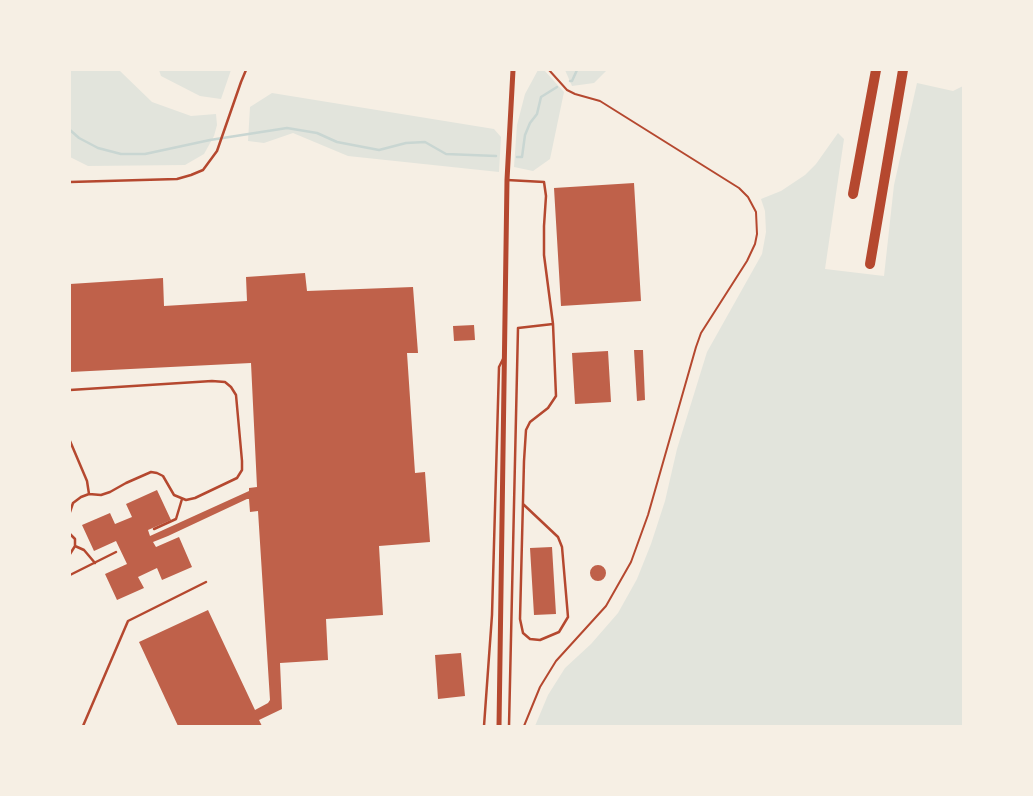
<!DOCTYPE html>
<style>
body{margin:0}
#map{position:relative;width:1033px;height:796px;overflow:hidden;background:#f6efe4;font-family:"Roboto Serif",serif}
canvas{display:block}
.frame{position:absolute;inset:0;border:71px solid #f6efe4;pointer-events:none}
</style>
<div id="map">
<canvas width="1033" height="796"></canvas>
<div class="frame"></div>
</div>
<script>
const ctx = document.querySelector('canvas').getContext('2d');
ctx.lineJoin = 'round';
function paint(path, color) { ctx.fillStyle = color; ctx.fill(path, 'evenodd'); }
const poly = rows => new Path2D(rows.map(r => 'M' + r).join(''));
function stroke(path, color, width, dash) { ctx.strokeStyle = color; ctx.lineWidth = width; ctx.lineCap = dash ? 'butt' : 'round'; ctx.setLineDash(dash || []); ctx.stroke(path); }
const green = poly([
 [70,70,119,70,152,102,191,116,216,114,217,125,214,136,204,154,185,165,88,166,70,157],
 [159,70,231,70,221,99,200,96,161,76],
 [538,70,544,70,564,92,550,159,533,171,514,167,517,125,525,94],
 [565,70,607,70,594,83,572,86],
 [917,83,953,91,963,86,963,726,535,726,548,695,565,668,591,644,618,613,637,579,651,544,665,501,677,449,707,352,762,254,766,232,765,211,761,199,781,191,805,175,816,164,838,133,844,139,825,269,884,276,894,185],
 [272,93,494,129,501,137,499,172,348,156,293,133,264,143,248,141,250,107]
]);
const stream = poly([
 [570,81,572,81,577,70],
 [70,130,79,138,98,148,121,154,145,154,210,140,287,128,317,133,337,142,379,150,406,143,425,142,446,154,496,156],
 [517,157,522,157,525,135,530,123,537,114,541,97,557,87]
]);
const building = poly([
 [634,183,641,301,561,306,554,188],
 [305,273,307,291,413,287,418,353,407,353,415,473,425,472,430,542,379,546,383,615,326,619,328,660,280,663,282,709,259,720,262,726,178,726,139,642,208,610,255,710,268,703,270,700,258,511,250,512,249,499,247,499,168,536,153,542,156,547,179,537,192,567,162,580,157,568,138,577,144,588,117,600,105,574,127,564,116,541,94,551,82,525,110,513,115,524,132,517,126,504,157,490,171,520,148,530,150,536,249,491,249,488,257,487,251,363,70,372,70,284,163,278,164,306,247,301,246,277],
 [474,325,475,340,454,341,453,326],
 [634,350,643,350,645,400,637,401],
 [608,351,611,402,575,404,572,353],
 [552,547,556,614,534,615,530,548],
 '590 573a8 8 0 1 1 16 0a8 8 0 1 1-16 0Z',
 [461,653,465,696,438,699,435,655]
]);
const path = poly([
 [524,726,540,687,556,661,606,606,631,562,648,515,696,347,701,333,747,261,755,244,757,234,756,212,748,197,739,188,600,101,575,94,567,90,549,70]
]);
const service = poly([
 [507,180,544,182,546,196,544,226,544,255,553,324,556,396,548,408,530,422,526,430,524,461,520,619,523,633,530,639,540,640,559,632,568,617,562,547,558,537,523,504],
 [70,182,177,179,191,175,203,170,217,151,241,82,246,70],
 [70,390,212,381,225,382,231,387,236,395,242,461,242,470,237,478,195,498,186,500,174,495,163,476,157,473,151,472,126,483,110,492,101,495,89,494],
 [70,441,87,481,89,494,81,497,73,503,70,512],
 [154,529,176,519,182,499],
 [70,534,75,539,75,546,70,554],
 [75,546,84,550,95,563],
 [70,575,116,552],
 [83,726,128,621,206,582],
 [484,726,492,615,499,367,503,359],
 [509,726,518,328,553,324]
]);
const minor = poly([
 [499,726,507,180,513,70]
]);
const motorway = poly([
 [853,194,876,70],
 [870,264,903,70]
]);
paint(green, '#e2e4dc');
stroke(stream, '#c9d6d2', 2.5);
paint(building, '#bf614a');
stroke(path, '#b5482f', 2);
stroke(service, '#b5482f', 2.5);
stroke(minor, '#b5482f', 5);
stroke(motorway, '#b5482f', 10);
</script>
